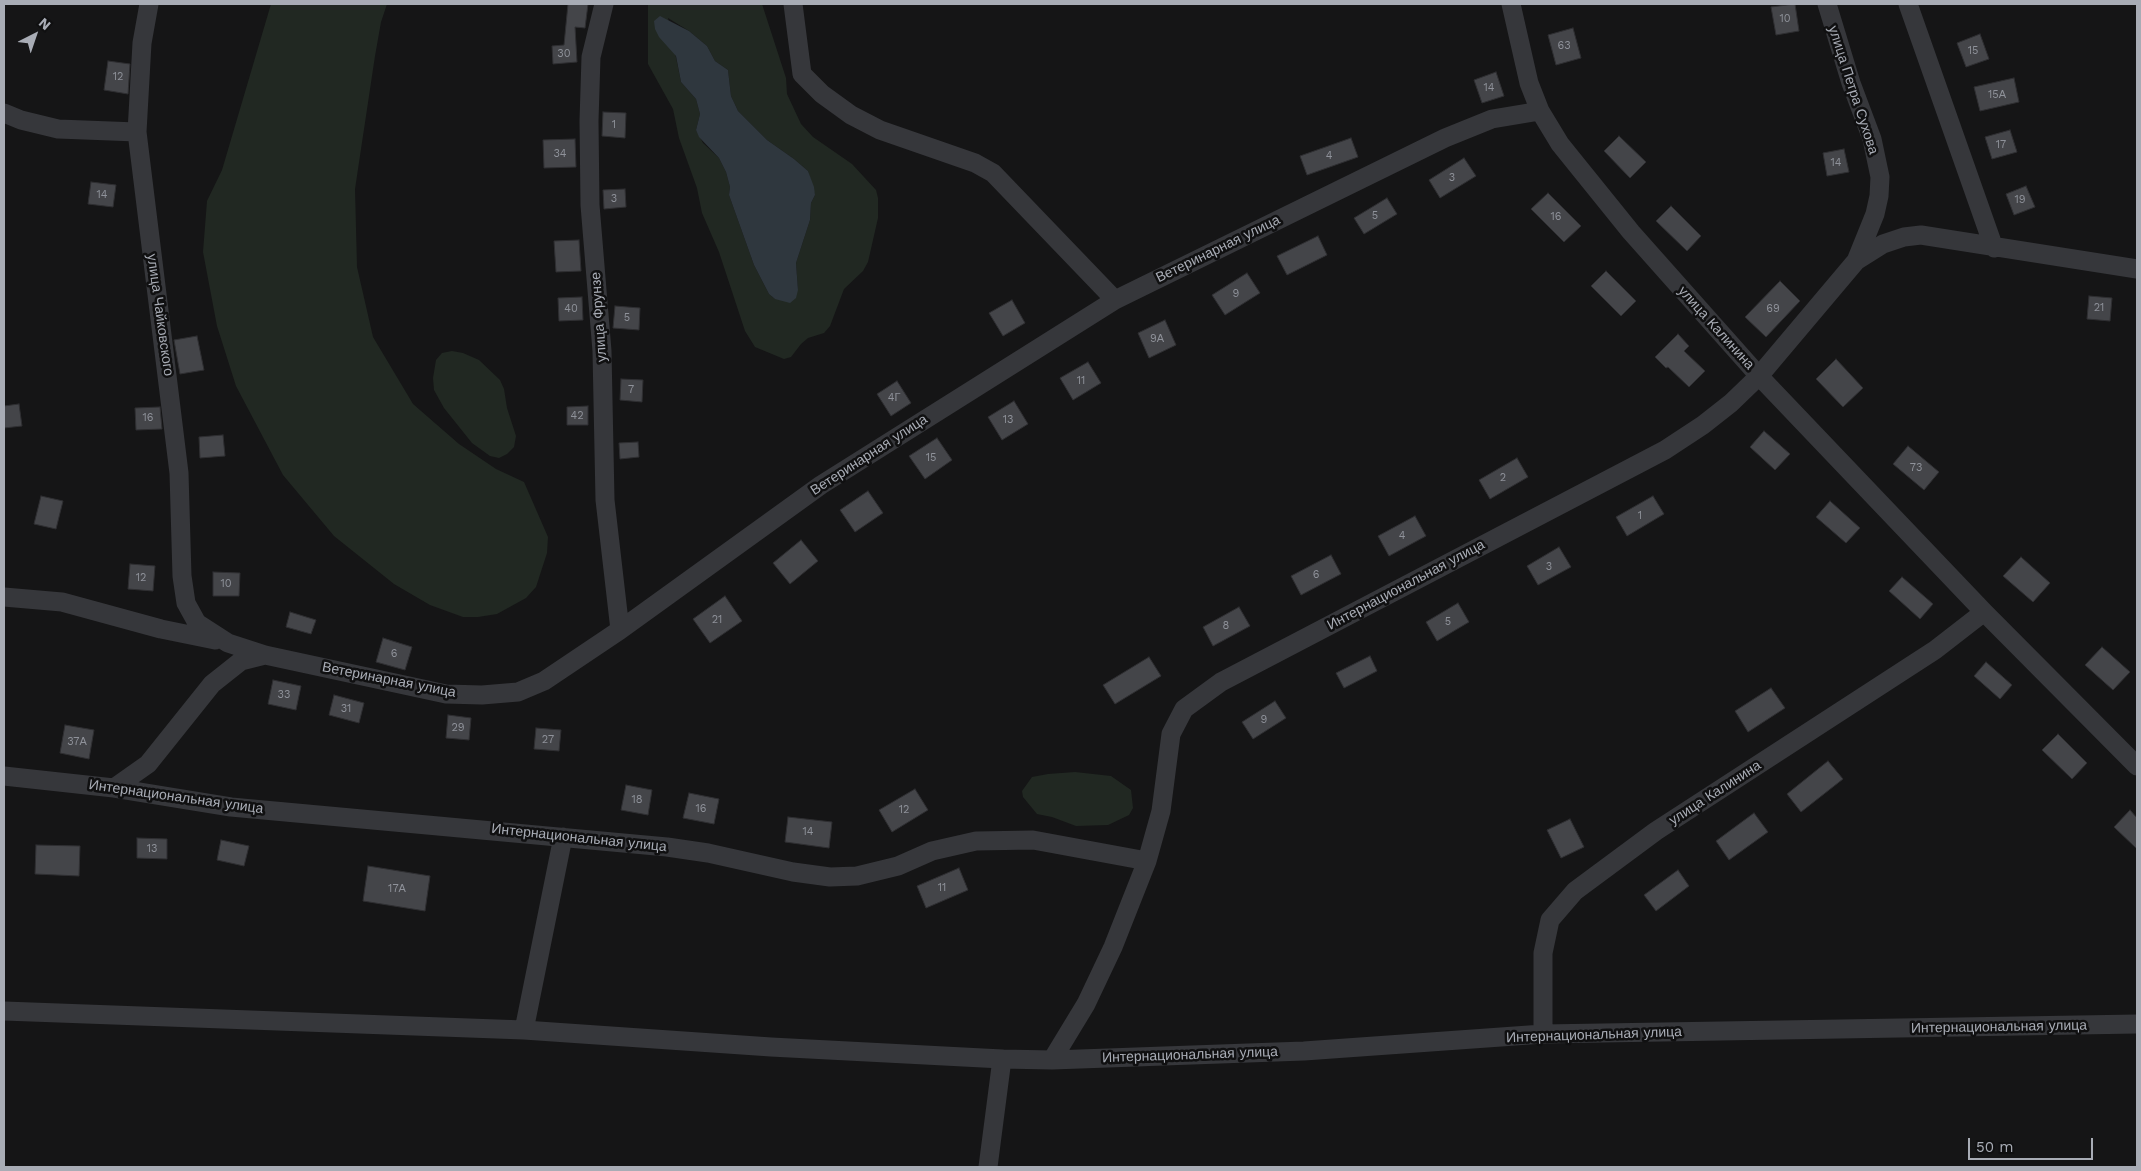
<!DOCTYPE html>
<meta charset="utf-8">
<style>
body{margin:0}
#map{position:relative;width:2141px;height:1171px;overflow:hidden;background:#151516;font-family:"Work Sans",sans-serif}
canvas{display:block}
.frame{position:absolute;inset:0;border:5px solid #a8acb5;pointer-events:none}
.north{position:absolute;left:10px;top:10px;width:50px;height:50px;-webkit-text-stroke:4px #101011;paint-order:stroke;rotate:41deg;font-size:14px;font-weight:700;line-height:20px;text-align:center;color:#a8acb5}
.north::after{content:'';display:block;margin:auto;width:18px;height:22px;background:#a8acb5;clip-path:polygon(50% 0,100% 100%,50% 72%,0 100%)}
.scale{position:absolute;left:1968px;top:1138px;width:125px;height:22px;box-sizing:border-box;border:2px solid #a8acb5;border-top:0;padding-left:6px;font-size:15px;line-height:18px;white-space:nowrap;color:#a8acb5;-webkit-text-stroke:4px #101011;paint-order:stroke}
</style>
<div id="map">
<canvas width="2141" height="1171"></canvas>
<div class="frame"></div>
<div class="north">N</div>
<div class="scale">50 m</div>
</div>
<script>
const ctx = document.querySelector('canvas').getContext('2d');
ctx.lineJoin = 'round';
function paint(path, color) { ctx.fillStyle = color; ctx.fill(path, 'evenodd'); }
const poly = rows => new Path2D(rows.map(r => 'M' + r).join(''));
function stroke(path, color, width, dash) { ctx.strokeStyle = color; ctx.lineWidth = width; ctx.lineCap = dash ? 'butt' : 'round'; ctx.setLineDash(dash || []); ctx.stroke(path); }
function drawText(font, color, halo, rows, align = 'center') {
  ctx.font = font + ' "Work Sans",sans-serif'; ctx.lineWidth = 5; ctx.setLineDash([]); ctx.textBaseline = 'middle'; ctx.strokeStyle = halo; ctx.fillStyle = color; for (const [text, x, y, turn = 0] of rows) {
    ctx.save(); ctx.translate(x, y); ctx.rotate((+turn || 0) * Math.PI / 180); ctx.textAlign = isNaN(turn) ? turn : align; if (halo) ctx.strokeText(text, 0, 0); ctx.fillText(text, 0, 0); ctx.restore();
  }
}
const green = poly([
 [271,4,387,4,381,22,375,56,355,189,357,267,373,337,413,404,459,444,496,469,524,482,548,537,547,553,536,587,526,598,497,614,478,617,463,617,430,605,394,584,334,536,283,475,236,386,217,326,203,252,207,201,222,170],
 [648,4,762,4,786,78,787,94,801,124,813,137,852,164,876,190,878,198,878,218,868,262,863,271,844,289,830,326,824,333,808,338,801,344,791,357,784,359,755,347,745,331,719,252,702,213,697,188,679,138,673,109,648,64],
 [668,18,689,31,707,46,715,61,728,70,731,96,738,111,767,140,794,159,808,171,815,195,811,203,810,220,796,263,798,290,775,299,769,294,754,265,729,195,730,187,726,172,719,158,703,143,696,130,700,114,696,99,681,82],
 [452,351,463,353,479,360,500,380,504,389,507,408,516,436,514,447,507,454,499,458,490,456,472,443,444,408,434,390,433,378,436,360,442,353],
 [1075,772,1111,776,1131,790,1133,808,1129,815,1108,825,1076,826,1052,817,1037,814,1023,797,1022,791,1032,777,1048,774]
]);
const water = poly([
 [660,16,689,31,707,46,715,61,728,70,731,96,738,111,767,140,794,159,808,171,814,187,815,195,811,203,810,220,796,263,798,290,796,298,790,303,775,299,769,294,754,265,729,195,730,187,726,172,719,158,699,137,696,130,700,114,696,99,681,82,676,56,659,37,655,29,654,21]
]);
const building = poly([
 [568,4,588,4,585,28,575,27,577,62,553,64,552,46,564,45,568,4],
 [1795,4,1799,31,1776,35,1771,7,1795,4],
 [1573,28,1581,58,1556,65,1548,35,1573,28],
 [1980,34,1989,59,1966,67,1957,43,1980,34],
 [108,61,130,64,128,94,104,90,108,61],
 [1496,72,1504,96,1482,103,1474,80,1496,72],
 [2014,78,2019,102,1980,111,1974,87,2014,78],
 [603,112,626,113,625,138,602,136,603,112],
 [2010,130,2017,152,1992,159,1985,137,2010,130],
 [1619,136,1646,162,1630,178,1604,151,1619,136],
 [1351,138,1358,157,1307,175,1300,156,1351,138],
 [575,139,576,167,544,168,543,140,575,139],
 [1844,149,1849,172,1827,176,1823,153,1844,149],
 [1464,158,1476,176,1440,198,1429,180,1464,158],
 [91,182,116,185,113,207,88,204,91,182],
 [2026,186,2035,207,2014,215,2006,194,2026,186],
 [625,189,626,207,604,209,603,190,625,189],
 [1548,193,1581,226,1564,242,1531,209,1548,193],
 [1387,198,1397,214,1364,234,1354,218,1387,198],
 [1671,206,1701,236,1687,251,1656,221,1671,206],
 [1318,236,1327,255,1287,275,1277,256,1318,236],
 [579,240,581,271,556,272,554,241,579,240],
 [1606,271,1636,301,1621,316,1591,286,1606,271],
 [1247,273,1260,293,1225,315,1212,295,1247,273],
 [1780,281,1800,301,1766,337,1745,317,1780,281],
 [2089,296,2112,298,2110,321,2087,319,2089,296],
 [582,297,583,320,559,321,558,298,582,297],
 [1012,300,1025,323,1003,336,989,313,1012,300],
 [615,306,640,308,639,330,613,328,615,306],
 [1165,320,1176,345,1149,358,1138,333,1165,320],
 [1678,334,1689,346,1684,351,1705,371,1689,387,1668,367,1666,368,1655,357,1678,334],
 [197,336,204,370,180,374,174,340,197,336],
 [1836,359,1863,388,1843,407,1816,379,1836,359],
 [1088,362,1101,383,1073,400,1060,378,1088,362],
 [621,379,643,380,642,402,620,400,621,379],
 [897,381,911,403,891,416,877,394,897,381],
 [1014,401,1028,424,1002,440,988,417,1014,401],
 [19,404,22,426,4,428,4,406,19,404],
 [588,406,588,425,567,425,567,407,588,406],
 [160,407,162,429,136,430,135,408,160,407],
 [1764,431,1790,454,1775,470,1750,447,1764,431],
 [223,435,225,456,200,458,199,437,223,435],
 [937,438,952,460,925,479,909,456,937,438],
 [638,442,639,457,620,459,619,443,638,442],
 [1908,446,1939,472,1924,490,1893,464,1908,446],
 [1517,458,1528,477,1490,499,1479,480,1517,458],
 [868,491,883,513,855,532,840,510,868,491],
 [41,496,63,501,56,529,34,524,41,496],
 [1653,496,1664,514,1627,536,1616,517,1653,496],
 [1830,501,1860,528,1846,543,1816,517,1830,501],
 [1415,516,1426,536,1389,556,1378,536,1415,516],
 [801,540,818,561,790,584,773,563,801,540],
 [1559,547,1571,567,1538,585,1527,566,1559,547],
 [1331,555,1341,574,1301,595,1291,576,1331,555],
 [2021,557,2050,583,2033,602,2003,576,2021,557],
 [130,564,155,566,153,591,128,589,130,564],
 [213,572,240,573,239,596,213,596,213,572],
 [1902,577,1933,604,1920,619,1889,591,1902,577],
 [725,596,742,621,710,643,693,619,725,596],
 [1458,603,1469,622,1437,641,1426,622,1458,603],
 [1239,607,1250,626,1213,646,1203,627,1239,607],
 [290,612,316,620,311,634,286,627,290,612],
 [383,638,412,647,405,670,376,662,383,638],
 [2102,647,2130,672,2113,690,2085,665,2102,647],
 [1370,656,1377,671,1344,688,1336,673,1370,656],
 [1149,657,1161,676,1115,704,1103,685,1149,657],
 [1986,662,2012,685,2000,699,1974,676,1986,662],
 [273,680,301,686,296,710,268,704,273,680],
 [1771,688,1785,708,1748,732,1735,711,1771,688],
 [334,695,364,703,359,723,329,715,334,695],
 [1275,701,1286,718,1253,739,1242,722,1275,701],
 [448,715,471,718,469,740,446,738,448,715],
 [65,725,94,730,89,759,60,753,65,725],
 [536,728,561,730,559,751,534,749,536,728],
 [2058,734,2087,763,2072,779,2042,750,2058,734],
 [1828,761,1843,779,1801,812,1787,794,1828,761],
 [626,785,652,790,648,815,621,810,626,785],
 [915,789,928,810,892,832,879,810,915,789],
 [689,793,719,799,714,824,683,818,689,793],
 [2130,810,2137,818,2137,849,2114,827,2130,810],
 [1754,813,1768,832,1729,860,1716,841,1754,813],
 [788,817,832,822,829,848,785,842,788,817],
 [1570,819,1584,847,1561,858,1547,830,1570,819],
 [137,838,167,839,167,859,137,858,137,838],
 [221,840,249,846,244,866,217,860,221,840],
 [36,845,80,846,79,876,35,874,36,845],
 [368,866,430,876,425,911,363,901,368,866],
 [959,868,968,890,926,908,917,886,959,868],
 [1678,870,1689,886,1656,911,1644,895,1678,870]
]);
const minor = poly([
 [149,4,142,43,137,132,179,473,182,576,186,603,197,623,228,643,265,655,446,694,482,695,518,692,544,681,620,630,821,485,1115,300,1445,138,1492,119,1540,111],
 [604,4,591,57,589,121,590,205,602,351,605,500,620,630],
 [793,4,802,74,822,94,851,115,880,130,975,163,993,173,1115,300],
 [1511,4,1529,83,1540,111,1560,144,1631,232,1759,376,1984,612,2137,766],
 [1827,4,1851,83,1872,139,1880,177,1879,196,1875,214,1856,261],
 [1908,4,1994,248],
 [4,113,21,120,58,129,137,132],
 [4,597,62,602,161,629,215,640],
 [4,776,114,788,231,807,667,847,708,853,793,872,830,877,857,876,898,866,932,851,976,841,1033,840,1147,861],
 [114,788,148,764,212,684,241,661,265,655],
 [4,1011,524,1030,771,1047,1002,1059,1052,1060,1304,1051,1543,1034,2137,1024],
 [524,1030,563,837],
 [1543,1034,1543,953,1550,920,1575,891,1656,831,1935,650,1984,612],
 [1052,1060,1086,1004,1113,947,1147,861,1161,811,1171,734,1184,709,1221,682,1665,450,1703,425,1731,403,1759,376,1856,261,1883,244,1904,237,1921,235,2137,269],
 [988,1167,1002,1059]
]);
const numberNames = [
 ["10",1785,19],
 ["63",1564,46],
 ["15",1973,51],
 ["30",564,54],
 ["12",118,77],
 ["14",1489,88],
 ["15А",1997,95],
 ["1",614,125],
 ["17",2001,145],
 ["34",560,154],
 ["4",1329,156],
 ["14",1836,163],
 ["3",1452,178],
 ["14",102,195],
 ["3",614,199],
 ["19",2020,200],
 ["5",1375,216],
 ["16",1556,217],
 ["9",1236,294],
 ["21",2099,308],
 ["40",571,309],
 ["69",1773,309],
 ["5",627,318],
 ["9А",1157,339],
 ["11",1081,381],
 ["7",631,390],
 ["4Г",894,398],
 ["42",577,416],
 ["16",148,418],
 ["13",1008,420],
 ["15",931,458],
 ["73",1916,468],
 ["2",1503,478],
 ["1",1640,516],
 ["4",1402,536],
 ["3",1549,567],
 ["6",1316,575],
 ["12",141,578],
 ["10",226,584],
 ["21",717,620],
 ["5",1448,622],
 ["8",1226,626],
 ["6",394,654],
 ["33",284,695],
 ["31",346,709],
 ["9",1264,720],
 ["29",458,728],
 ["27",548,740],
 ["37А",77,742],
 ["18",637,800],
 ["16",701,809],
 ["12",904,810],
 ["14",808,832],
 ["13",152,849],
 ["11",942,888],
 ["17А",397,889]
];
const streetNames = [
 ["улица Петра Сухова",1853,90,72],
 ["Ветеринарная улица",1218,249,-26],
 ["улица Чайковского",160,315,82],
 ["улица Фрунзе",599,317,-94],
 ["улица Калинина",1716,328,48],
 ["Ветеринарная улица",869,455,-33],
 ["Интернациональная улица",1406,585,-28],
 ["Ветеринарная улица",389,680,11],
 ["улица Калинина",1715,793,-33],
 ["Интернациональная улица",176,797,8],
 ["Интернациональная улица",579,838,6],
 ["Интернациональная улица",1999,1027,-1],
 ["Интернациональная улица",1594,1035,-2],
 ["Интернациональная улица",1190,1055,-2]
];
paint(green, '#212822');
paint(water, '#2f373e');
paint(building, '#444549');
stroke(building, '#2f2f32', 1);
stroke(minor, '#36373b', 19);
drawText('11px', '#8f929a', null, numberNames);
drawText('14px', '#a8acb5', '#101011', streetNames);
</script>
